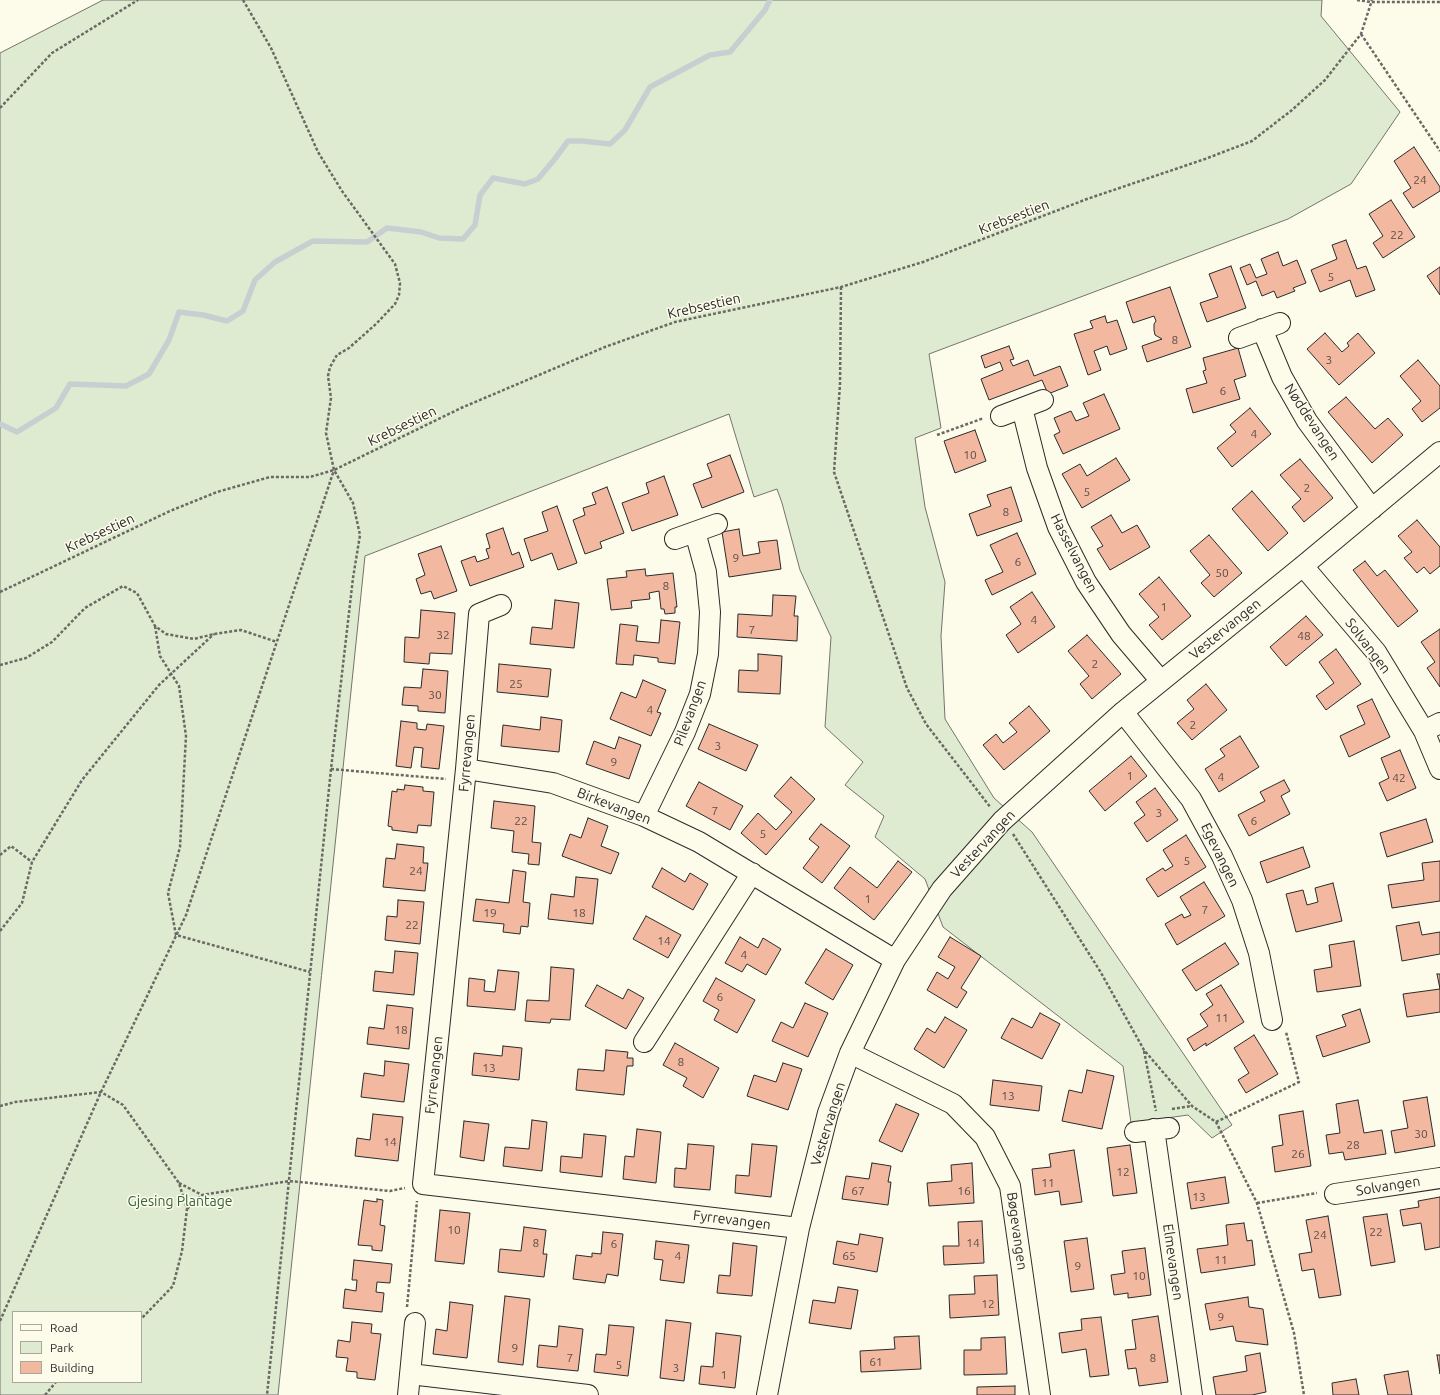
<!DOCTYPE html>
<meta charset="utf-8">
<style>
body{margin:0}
#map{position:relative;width:1440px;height:1395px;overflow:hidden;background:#fdfbea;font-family:Ubuntu,sans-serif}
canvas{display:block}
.legend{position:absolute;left:12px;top:1311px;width:130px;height:72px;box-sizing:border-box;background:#fdfbea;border:1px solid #a9a89e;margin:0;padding:5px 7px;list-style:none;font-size:12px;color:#2b2b2b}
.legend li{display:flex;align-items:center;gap:8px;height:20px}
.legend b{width:20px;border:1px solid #a9a89e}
</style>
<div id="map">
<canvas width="1440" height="1395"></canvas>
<ul class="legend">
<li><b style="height:5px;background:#fdfbea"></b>Road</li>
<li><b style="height:11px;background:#deebd1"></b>Park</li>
<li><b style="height:11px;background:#f2b8a0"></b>Building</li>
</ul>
</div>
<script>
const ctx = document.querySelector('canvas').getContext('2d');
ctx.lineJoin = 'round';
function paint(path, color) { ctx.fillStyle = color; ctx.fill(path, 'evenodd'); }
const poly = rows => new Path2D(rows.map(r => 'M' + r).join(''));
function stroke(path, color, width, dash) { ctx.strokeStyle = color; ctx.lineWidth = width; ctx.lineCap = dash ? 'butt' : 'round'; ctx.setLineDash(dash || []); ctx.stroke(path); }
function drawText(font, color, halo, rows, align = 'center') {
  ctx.font = font + ' Ubuntu,sans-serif'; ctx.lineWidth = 3; ctx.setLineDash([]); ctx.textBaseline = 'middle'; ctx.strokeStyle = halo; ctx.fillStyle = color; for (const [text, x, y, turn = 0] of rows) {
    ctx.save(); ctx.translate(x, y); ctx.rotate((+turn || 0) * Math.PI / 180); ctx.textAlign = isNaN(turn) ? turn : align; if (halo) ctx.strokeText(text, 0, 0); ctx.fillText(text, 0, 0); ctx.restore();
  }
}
const green = poly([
 [103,0,1322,0,1321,16,1400,112,1351,184,1288,219,929,354,941,428,915,438,925,507,945,582,941,636,945,719,994,798,1032,832,1232,1125,1212,1138,1188,1115,1131,1123,1123,1066,943,927,925,879,875,837,884,816,845,785,863,762,825,727,831,637,800,570,782,503,777,489,754,497,729,414,365,556,278,1395,0,1395,0,53,103,0],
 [13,1312,141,1312,141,1382,13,1382,13,1312]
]);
const stream = poly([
 [0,424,17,432,56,408,70,384,126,386,149,374,169,340,179,312,203,315,227,321,243,311,255,280,275,262,313,241,367,242,387,228,421,232,439,238,463,239,475,225,480,195,493,178,525,184,538,179,554,160,568,141,582,141,610,144,625,130,650,87,710,55,730,52,765,10,770,0]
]);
const building = poly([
 [1414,147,1440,187,1440,191,1413,208,1403,193,1411,188,1394,161,1414,147],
 [1391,200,1415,237,1383,258,1373,243,1383,236,1369,214,1391,200],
 [1346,240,1357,269,1366,266,1375,290,1356,297,1350,280,1320,292,1311,270,1337,259,1332,245,1346,240],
 [1278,252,1283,266,1297,260,1306,283,1293,288,1295,291,1277,298,1274,291,1262,296,1256,281,1247,285,1240,268,1250,264,1256,278,1267,274,1261,259,1278,252],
 [1231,266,1246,308,1207,322,1200,303,1218,297,1209,274,1231,266],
 [1440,267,1440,295,1427,276,1440,267],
 [1170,287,1191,347,1147,362,1142,346,1162,339,1155,335,1154,330,1154,324,1156,321,1154,316,1133,323,1126,302,1170,287],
 [1105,316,1107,323,1117,320,1127,349,1110,355,1107,346,1094,351,1101,370,1088,375,1074,334,1093,328,1090,321,1105,316],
 [1325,333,1342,352,1349,346,1347,343,1358,333,1375,353,1339,385,1307,349,1325,333],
 [1009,346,1014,359,1010,360,1013,366,1028,360,1034,376,1060,366,1068,386,1048,394,1042,380,989,400,981,379,1003,370,1000,362,985,368,981,356,1009,346],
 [1238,348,1246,376,1234,380,1240,399,1193,413,1186,389,1207,383,1203,371,1206,370,1203,358,1238,348],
 [1418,360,1440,386,1440,408,1422,422,1412,409,1421,401,1400,376,1418,360],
 [1104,394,1120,429,1063,454,1054,435,1060,432,1054,418,1071,411,1076,421,1089,416,1083,403,1104,394],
 [1346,397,1375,429,1388,418,1403,435,1372,463,1328,412,1346,397],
 [1250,408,1271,434,1232,467,1217,448,1236,432,1230,425,1250,408],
 [975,430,986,461,955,473,944,441,975,430],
 [730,455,744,492,702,508,693,484,712,477,707,464,730,455],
 [1116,458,1130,480,1082,508,1062,474,1080,464,1087,476,1116,458],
 [1300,459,1333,498,1304,522,1292,507,1301,499,1280,475,1300,459],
 [664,476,678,515,632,531,622,503,649,493,646,483,664,476],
 [607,487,624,533,600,542,602,548,585,554,573,520,585,515,583,508,596,504,592,493,607,487],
 [1011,487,1022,521,977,536,969,514,991,506,987,495,1011,487],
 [1252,491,1288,533,1268,551,1232,509,1252,491],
 [557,506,577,563,558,570,552,553,531,561,524,539,548,531,542,512,557,506],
 [1111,515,1122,533,1137,525,1150,547,1110,570,1097,549,1103,546,1091,527,1111,515],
 [1417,520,1440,547,1440,566,1430,574,1424,567,1417,573,1404,558,1412,552,1398,536,1417,520],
 [503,528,512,555,519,552,524,567,470,586,461,561,475,556,477,562,489,558,486,549,490,548,486,534,503,528],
 [739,529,743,556,760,553,758,542,777,540,781,569,729,577,722,532,739,529],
 [1017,533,1036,574,992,595,985,580,1003,572,990,545,1017,533],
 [1209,535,1242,573,1214,597,1201,583,1210,575,1190,551,1209,535],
 [441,546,457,591,434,599,431,591,421,594,416,579,425,575,418,554,441,546],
 [1365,561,1377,576,1385,570,1418,611,1398,627,1353,570,1365,561],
 [645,569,646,576,673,573,677,607,675,607,675,613,665,614,664,609,661,609,659,591,649,593,650,599,631,601,632,608,611,610,607,579,627,577,626,571,645,569],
 [1159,577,1191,616,1162,640,1149,625,1159,617,1139,594,1159,577],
 [1032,592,1055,627,1018,653,1006,635,1021,624,1010,607,1032,592],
 [773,595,796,596,794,616,798,616,797,641,737,637,738,614,772,616,773,595],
 [555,600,579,603,574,648,530,644,532,627,552,629,555,600],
 [421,610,455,613,452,654,430,653,429,664,404,662,405,637,419,638,421,610],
 [1306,616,1323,635,1286,666,1270,647,1306,616],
 [661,620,680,622,675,664,658,662,658,658,634,655,633,665,616,664,620,624,638,626,636,641,659,643,661,620],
 [1440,629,1440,687,1427,668,1435,662,1421,642,1440,629],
 [1087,635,1121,674,1092,699,1080,684,1089,676,1068,651,1087,635],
 [1336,649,1361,684,1326,710,1316,696,1334,683,1319,662,1336,649],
 [758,654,782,656,780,694,738,692,739,670,758,671,758,654],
 [499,664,551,669,548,697,497,692,499,664],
 [423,669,448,671,445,713,418,711,418,706,402,705,404,687,421,688,423,669],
 [643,680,666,690,657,712,661,713,651,736,610,719,621,692,636,698,643,680],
 [1206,684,1227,710,1192,740,1177,723,1194,709,1187,700,1206,684],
 [1372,699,1390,737,1349,757,1340,736,1365,724,1357,706,1372,699],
 [1029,706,1050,731,1004,770,983,745,996,734,1003,743,1017,732,1009,723,1029,706],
 [541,717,562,720,559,752,501,746,503,725,540,730,541,717],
 [401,721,417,723,417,729,426,730,427,724,444,726,439,769,421,767,423,748,414,747,411,768,396,766,401,721],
 [709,724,758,745,746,771,698,749,709,724],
 [1240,736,1259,767,1219,792,1205,769,1225,756,1220,749,1240,736],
 [619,737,641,745,629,779,586,764,594,741,615,749,619,737],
 [1400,750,1416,788,1387,801,1379,783,1389,778,1381,758,1400,750],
 [1131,756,1147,776,1105,811,1089,791,1131,756],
 [791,777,815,799,766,855,741,833,758,813,776,830,792,812,774,796,791,777],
 [1284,780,1290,791,1281,796,1290,814,1249,836,1238,815,1265,801,1260,792,1284,780],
 [699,782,743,806,730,830,686,806,699,782],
 [405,785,423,787,423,791,434,792,431,826,418,825,417,833,392,830,392,827,388,826,392,791,397,792,397,789,404,790,405,785],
 [1155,788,1178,820,1147,842,1134,823,1145,815,1136,802,1155,788],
 [494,801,535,806,532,842,541,843,539,865,528,864,529,854,512,852,514,831,491,828,494,801],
 [588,818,608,826,601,846,619,853,611,874,562,856,570,834,581,838,588,818],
 [1426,819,1433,842,1387,857,1380,833,1426,819],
 [821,824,850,846,822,883,803,868,819,847,809,839,821,824],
 [1186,835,1206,867,1158,897,1146,879,1163,868,1165,871,1173,866,1163,850,1186,835],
 [397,844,424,847,423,863,428,863,425,891,383,887,386,858,395,859,397,844],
 [1303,847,1310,867,1267,883,1260,862,1303,847],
 [898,861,912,872,874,920,834,888,850,867,877,888,898,861],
 [1440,861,1440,901,1392,908,1388,885,1424,880,1422,863,1440,861],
 [662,868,685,882,690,873,708,884,693,910,652,887,662,868],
 [513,870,526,872,523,902,530,903,528,927,521,926,520,934,503,932,504,924,473,921,476,899,509,903,513,870],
 [576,877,598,879,593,924,548,919,551,894,574,897,576,877],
 [1204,882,1225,916,1177,945,1165,924,1182,914,1184,918,1191,915,1180,897,1204,882],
 [1333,883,1342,921,1296,932,1286,894,1303,890,1307,905,1318,902,1315,888,1333,883],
 [398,900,424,902,420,944,385,940,387,916,397,917,398,900],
 [646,916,681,935,668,958,633,939,646,916],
 [1419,922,1422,935,1440,932,1440,954,1402,961,1396,926,1419,922],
 [740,937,758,948,763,938,781,949,766,975,747,964,742,972,725,963,740,937],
 [950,937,981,956,961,988,967,992,957,1008,927,990,937,972,948,979,955,967,938,957,950,937],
 [1354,941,1361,986,1317,992,1314,970,1332,967,1329,945,1354,941],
 [1225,943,1239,964,1196,991,1182,970,1225,943],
 [826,949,853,965,833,1000,805,983,826,949],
 [395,951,418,953,414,995,373,991,375,971,393,973,395,951],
 [551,967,574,969,570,1020,551,1019,550,1023,525,1021,527,1000,549,1001,551,967],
 [498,970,519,972,515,1010,467,1006,469,978,485,980,484,991,495,992,498,970],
 [1437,974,1440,974,1440,1012,1407,1017,1403,994,1440,989,1437,974],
 [716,978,755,1000,737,1033,714,1020,719,1010,703,1001,716,978],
 [597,985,623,999,628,989,644,998,626,1029,585,1006,597,985],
 [1221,985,1244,1022,1206,1046,1206,1043,1194,1051,1187,1039,1208,1026,1200,1014,1213,1005,1206,994,1221,985],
 [805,1003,828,1013,808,1057,772,1041,781,1022,793,1028,805,1003],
 [387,1005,413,1008,409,1049,367,1044,369,1027,384,1029,387,1005],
 [1360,1009,1370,1042,1323,1057,1316,1036,1346,1026,1342,1015,1360,1009],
 [1040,1013,1060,1024,1042,1059,1001,1038,1012,1018,1032,1028,1040,1013],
 [945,1017,967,1030,944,1068,914,1049,927,1028,935,1033,945,1017],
 [1254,1035,1278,1074,1246,1093,1238,1080,1249,1073,1234,1048,1254,1035],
 [675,1043,719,1068,703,1098,683,1086,687,1078,663,1065,675,1043],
 [503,1046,522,1048,519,1080,472,1075,474,1053,502,1056,503,1046],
 [606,1050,628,1052,627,1058,633,1058,633,1066,627,1066,624,1095,576,1090,578,1069,604,1071,606,1050],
 [385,1061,409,1064,404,1102,361,1097,364,1073,384,1076,385,1061],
 [783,1063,802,1069,788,1110,747,1096,754,1075,776,1082,783,1063],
 [1087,1070,1114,1076,1102,1129,1062,1121,1069,1090,1082,1093,1087,1070],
 [993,1080,1042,1086,1039,1111,990,1105,993,1080],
 [1427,1097,1435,1146,1395,1153,1391,1131,1408,1128,1403,1101,1427,1097],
 [1358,1100,1364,1133,1382,1130,1386,1154,1345,1160,1343,1152,1329,1154,1326,1135,1340,1133,1336,1104,1358,1100],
 [896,1104,919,1114,902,1152,879,1141,896,1104],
 [1303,1111,1311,1166,1275,1172,1272,1147,1283,1145,1279,1115,1303,1111],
 [373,1114,403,1117,398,1161,355,1156,357,1138,370,1140,373,1114],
 [532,1120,547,1122,542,1171,503,1166,505,1147,529,1149,532,1120],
 [464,1121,489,1124,484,1161,460,1157,464,1121],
 [637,1129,661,1132,656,1183,623,1179,625,1156,634,1157,637,1129],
 [584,1134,606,1136,602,1177,560,1172,561,1156,582,1158,584,1134],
 [688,1144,714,1146,710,1190,674,1187,675,1168,686,1169,688,1144],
 [752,1144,777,1146,771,1197,735,1193,736,1175,749,1176,752,1144],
 [1130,1145,1137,1193,1113,1196,1107,1148,1130,1145],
 [1074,1150,1082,1202,1061,1205,1059,1191,1035,1195,1032,1169,1051,1167,1049,1154,1074,1150],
 [872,1163,891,1166,888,1182,891,1182,888,1205,842,1199,846,1176,869,1179,872,1163],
 [972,1163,974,1203,929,1206,927,1183,952,1181,951,1165,972,1163],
 [1225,1177,1229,1203,1191,1209,1187,1183,1225,1177],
 [1440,1197,1440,1247,1425,1250,1421,1223,1403,1226,1400,1210,1419,1207,1418,1201,1440,1197],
 [377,1199,383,1200,380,1225,385,1226,382,1251,372,1250,372,1246,358,1245,364,1200,377,1202,377,1199],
 [440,1210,470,1213,464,1264,435,1261,440,1210],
 [1387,1214,1395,1262,1371,1266,1363,1217,1387,1214],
 [1328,1216,1341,1295,1319,1298,1314,1269,1302,1271,1299,1254,1312,1252,1306,1220,1328,1216],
 [982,1221,984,1263,944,1265,943,1246,959,1246,958,1222,982,1221],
 [1244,1223,1247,1241,1252,1240,1255,1265,1201,1273,1197,1249,1228,1245,1226,1225,1244,1223],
 [524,1227,546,1230,543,1254,547,1254,544,1277,498,1272,500,1249,521,1251,524,1227],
 [603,1232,623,1234,618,1276,607,1274,605,1283,573,1279,576,1255,592,1257,592,1253,601,1254,603,1232],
 [860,1234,883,1238,877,1272,833,1264,837,1241,858,1245,860,1234],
 [1087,1238,1094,1289,1071,1292,1064,1241,1087,1238],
 [656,1241,689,1245,684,1283,660,1280,663,1260,654,1259,656,1241],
 [733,1243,757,1246,752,1296,717,1293,719,1275,730,1276,733,1243],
 [1145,1248,1151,1295,1128,1298,1128,1293,1114,1295,1111,1275,1125,1273,1122,1251,1145,1248],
 [354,1260,392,1264,390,1283,377,1282,376,1292,384,1293,382,1312,343,1308,345,1289,356,1291,357,1280,352,1280,354,1260],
 [997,1275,999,1315,950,1318,949,1295,975,1294,974,1276,997,1275],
 [838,1287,858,1290,851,1329,809,1323,813,1300,835,1303,838,1287],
 [505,1296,530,1299,523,1365,498,1362,505,1296],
 [1248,1297,1249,1307,1263,1309,1268,1345,1236,1341,1233,1326,1210,1330,1205,1304,1248,1297],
 [450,1302,473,1305,467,1358,433,1354,436,1329,447,1331,450,1302],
 [1158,1316,1168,1382,1139,1386,1136,1368,1128,1369,1125,1350,1136,1349,1132,1320,1158,1316],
 [1101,1317,1109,1375,1090,1377,1086,1349,1062,1353,1059,1333,1082,1330,1081,1319,1101,1317],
 [666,1320,691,1323,684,1381,660,1378,666,1320],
 [352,1322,372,1324,371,1333,381,1334,375,1380,357,1378,357,1372,346,1371,348,1358,336,1357,338,1340,350,1342,352,1322],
 [609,1325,634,1327,628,1376,594,1372,596,1354,606,1355,609,1325],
 [559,1326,583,1329,578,1371,537,1367,539,1345,557,1347,559,1326],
 [716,1333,741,1336,735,1388,699,1384,701,1366,713,1367,716,1333],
 [919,1336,921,1369,861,1372,860,1351,895,1349,894,1337,919,1336],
 [1005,1337,1007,1374,964,1375,964,1350,981,1350,981,1338,1005,1337],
 [1260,1353,1266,1392,1252,1395,1216,1395,1213,1377,1247,1371,1245,1356,1260,1353],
 [1437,1355,1440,1355,1440,1374,1437,1355],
 [1408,1371,1412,1395,1388,1395,1384,1375,1408,1371],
 [1356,1379,1359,1395,1333,1395,1332,1383,1356,1379],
 [1015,1386,1015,1395,977,1395,977,1387,1015,1386]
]);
const path = poly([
 [243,0,271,48,318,152,342,191,395,264,400,283,399,295,395,304,376,324,349,348,337,355,330,367,328,376,331,398,326,433,334,470,353,503,360,535,353,578,331,769,267,1395],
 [1357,0,1371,2,1440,2],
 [1361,34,1440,151],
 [0,108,52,53,138,0],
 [841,287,840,384,834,472,907,688,926,724,991,808],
 [937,435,984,418],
 [0,592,170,511,217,492,270,477,310,477,334,470,461,408,605,347,675,322,841,287,923,262,1087,199,1205,159,1252,141,1292,110,1325,80,1361,34,1372,0],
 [155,626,160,656,179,686,186,736,180,847,168,893,176,935,310,972],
 [0,665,26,658,52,642,85,608,123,586,137,593,155,626,166,634,194,639,214,634,241,630,277,642],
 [331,769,446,779],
 [1013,834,1100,971,1144,1050,1192,1106,1216,1122,1257,1203,1294,1333,1304,1395],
 [0,855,11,846,32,862],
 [0,931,22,903,32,862,82,780,159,685,214,634],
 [1144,1051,1156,1111],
 [0,1106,15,1102,101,1092,123,1105,179,1183,187,1209,182,1251,173,1286,141,1319],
 [1172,1109,1192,1106],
 [1216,1122,1299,1082,1286,1032],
 [179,1183,202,1195,289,1181,390,1191,405,1188],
 [1257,1203,1317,1193],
 [187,1209,202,1195],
 [407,1307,417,1201],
 [0,1321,101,1092,186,915,334,470],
 [45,1395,56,1382]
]);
const minor = poly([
 [1262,329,1282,377,1307,421,1372,509],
 [1239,338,1280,323],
 [1022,408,1037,468,1058,527,1086,582,1121,634,1161,681],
 [1001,416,1043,400],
 [675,539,717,524],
 [1303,566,1376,652,1424,731,1440,769],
 [501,605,479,614,466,769,423,1184,799,1228],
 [1123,712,1191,799,1222,856,1242,900,1259,953,1272,1020],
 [1424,731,1440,723],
 [466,769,553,783,644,816,699,842,895,960],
 [644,816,685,732,700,694,708,654,710,612,706,572,695,532],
 [644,1042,752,873],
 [850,1053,953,1104,985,1137,1010,1186,1040,1395],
 [1154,1129,1192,1395],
 [1135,1132,1169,1128],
 [1335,1194,1440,1178],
 [410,1374,588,1395],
 [408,1395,415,1323],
 [767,1395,799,1228,828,1113,850,1053,895,960,942,889,1002,821,1123,712,1303,566,1440,452]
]);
const numberNames = [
 ["24",1420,180],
 ["22",1397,235],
 ["5",1331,277],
 ["8",1175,340],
 ["3",1329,360],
 ["6",1223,391],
 ["4",1254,434],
 ["10",970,455],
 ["2",1307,488],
 ["5",1087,492],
 ["8",1006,512],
 ["9",736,558],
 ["6",1018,562],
 ["50",1222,573],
 ["8",666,586],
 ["1",1164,607],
 ["4",1034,620],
 ["7",752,630],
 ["32",443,635],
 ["48",1304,636],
 ["2",1095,664],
 ["25",516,684],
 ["30",435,695],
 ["4",650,710],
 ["2",1193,725],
 ["3",718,746],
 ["9",614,762],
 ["1",1130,776],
 ["4",1221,777],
 ["42",1399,778],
 ["7",715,811],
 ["3",1159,813],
 ["22",521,821],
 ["6",1254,821],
 ["5",763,834],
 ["5",1187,861],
 ["24",416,871],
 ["1",868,899],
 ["7",1205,910],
 ["19",490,913],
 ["18",579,913],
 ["22",412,925],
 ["14",664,941],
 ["4",744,955],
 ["6",720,997],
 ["11",1222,1018],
 ["18",401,1030],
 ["8",681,1062],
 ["13",489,1068],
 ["13",1008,1096],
 ["30",1421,1134],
 ["14",390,1142],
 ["28",1353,1145],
 ["26",1298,1154],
 ["12",1123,1172],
 ["11",1048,1183],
 ["67",858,1191],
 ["16",964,1191],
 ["13",1199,1197],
 ["10",454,1230],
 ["22",1376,1232],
 ["24",1320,1235],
 ["8",536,1243],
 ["14",973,1243],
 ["6",614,1244],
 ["4",678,1256],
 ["65",849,1256],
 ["11",1221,1260],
 ["9",1078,1266],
 ["10",1139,1276],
 ["12",988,1304],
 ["9",1221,1317],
 ["9",515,1348],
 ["7",570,1358],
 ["8",1153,1358],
 ["61",876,1362],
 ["5",619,1365],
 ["3",676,1368],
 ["1",724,1375]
];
const streetNames = [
 ["Krebsestien",1014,217,-21],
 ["Krebsestien",704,306,-13],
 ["Nøddevangen",1312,422,57],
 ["Krebsestien",402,426,-26],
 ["Krebsestien",100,533,-25],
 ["Hasselvangen",1074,553,63],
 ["Vestervangen",1225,629,-39],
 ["Solvangen",1368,646,53],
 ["Pilevangen",690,713,-70],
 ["Fyrrevangen",467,753,-85],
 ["Birkevangen",614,806,21],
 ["Vestervangen",983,844,-47],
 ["Egevangen",1220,855,64],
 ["Fyrrevangen",434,1075,-84],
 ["Vestervangen",828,1124,-73],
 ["Solvangen",1388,1186,-9],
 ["Fyrrevangen",732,1220,7],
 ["Bøgevangen",1017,1231,82],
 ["Elmevangen",1173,1262,82]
];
const parkNames = [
 ["Gjesing Plantage",180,1201]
];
paint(green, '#deebd1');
stroke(green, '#74746e', 1);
stroke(stream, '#c7d0d0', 5.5);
paint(building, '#f2b8a0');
stroke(building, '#2b2b2b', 1);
stroke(minor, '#2b2b2b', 22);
stroke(path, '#6a6964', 2.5, [3, 2]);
stroke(minor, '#fdfbea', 20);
drawText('12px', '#5d4e48', null, numberNames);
drawText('14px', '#2b2b2b', '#fdfbea', streetNames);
drawText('14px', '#34623c', '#fdfbea', parkNames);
</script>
